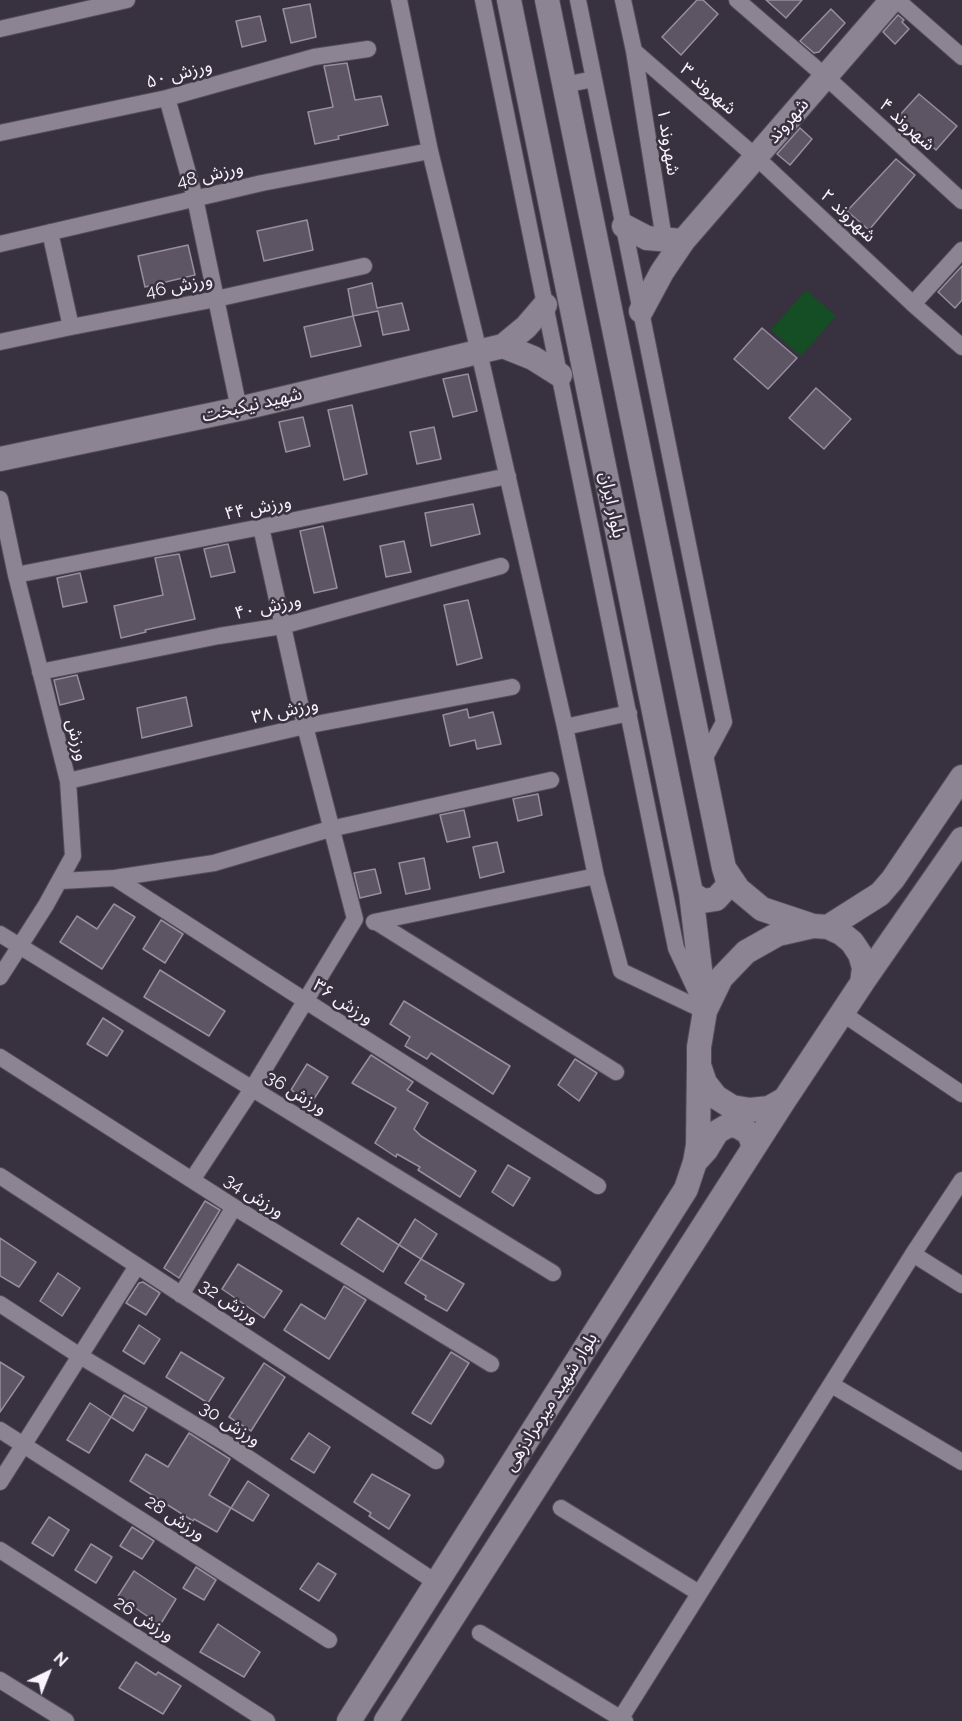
<!DOCTYPE html>
<meta charset="utf-8">
<style>
body{margin:0}
#map{position:relative;width:962px;height:1721px;overflow:hidden;background:#38313f;font-family:Raleway,sans-serif}
canvas{display:block}
.north{position:absolute;left:18px;top:1643px;width:60px;height:60px;-webkit-text-stroke:4px #38313f;paint-order:stroke;rotate:43deg;font-size:16px;font-weight:700;line-height:24px;text-align:center;color:#f8f3fc}
.north::after{content:'';display:block;margin:auto;width:21px;height:27px;background:#f8f3fc;clip-path:polygon(50% 0,100% 100%,50% 72%,0 100%)}
</style>
<div id="map">
<canvas width="962" height="1721"></canvas>
<div class="north">N</div>
</div>
<script>
const ctx = document.querySelector('canvas').getContext('2d');
ctx.lineJoin = 'round';
function paint(path, color) { ctx.fillStyle = color; ctx.fill(path, 'evenodd'); }
const poly = rows => new Path2D(rows.map(r => 'M' + r).join(''));
function stroke(path, color, width, dash) { ctx.strokeStyle = color; ctx.lineWidth = width; ctx.lineCap = dash ? 'butt' : 'round'; ctx.setLineDash(dash || []); ctx.stroke(path); }
function drawText(font, color, halo, rows, align = 'center') {
  ctx.font = font + ' Raleway,"Noto Sans Arabic",sans-serif'; ctx.lineWidth = 5; ctx.setLineDash([]); ctx.textBaseline = 'middle'; ctx.strokeStyle = halo; ctx.fillStyle = color; for (const [text, x, y, turn = 0] of rows) {
    ctx.save(); ctx.translate(x, y); ctx.rotate((+turn || 0) * Math.PI / 180); ctx.textAlign = isNaN(turn) ? turn : align; if (halo) ctx.strokeText(text, 0, 0); ctx.fillText(text, 0, 0); ctx.restore();
  }
}
const green = poly([
 [806,290,836,316,801,356,771,330]
]);
const building = poly([
 [697,0,703,0,718,14,681,55,662,37,697,0],
 [766,0,802,0,786,18,766,0],
 [310,4,316,37,291,43,283,9,310,4],
 [831,9,845,23,819,52,814,53,800,41,831,9],
 [898,15,904,20,902,22,909,29,895,44,883,32,898,15],
 [260,16,266,41,242,47,236,21,260,16],
 [347,63,355,100,381,96,388,125,338,136,339,139,315,144,308,112,333,107,324,66,347,63],
 [919,94,957,126,936,150,898,117,919,94],
 [800,128,812,139,790,165,777,154,800,128],
 [896,159,915,175,869,230,847,211,896,159],
 [307,220,313,250,264,261,257,231,307,220],
 [188,245,195,275,145,287,138,256,188,245],
 [962,266,962,300,955,308,938,292,962,266],
 [372,283,377,308,402,303,409,330,383,335,378,311,353,316,348,289,372,283],
 [353,316,361,346,311,357,304,327,353,316],
 [762,328,797,358,768,389,734,359,762,328],
 [468,374,477,411,453,417,443,379,468,374],
 [816,388,851,419,824,449,789,418,816,388],
 [352,405,367,474,344,480,328,410,352,405],
 [303,417,310,446,286,452,279,422,303,417],
 [434,427,441,459,417,464,410,432,434,427],
 [473,504,480,534,431,546,425,513,473,504],
 [323,526,337,588,314,593,300,531,323,526],
 [404,541,411,572,386,577,380,546,404,541],
 [228,544,235,572,211,577,204,549,228,544],
 [179,554,195,619,145,630,146,632,121,638,114,606,163,595,155,558,179,554],
 [80,573,87,602,63,607,57,578,80,573],
 [468,600,482,658,457,665,444,605,468,600],
 [77,675,84,699,60,705,54,680,77,675],
 [186,697,192,726,142,738,137,708,186,697],
 [467,709,469,718,493,712,501,744,477,749,475,740,450,746,443,715,467,709],
 [538,794,542,815,518,821,513,799,538,794],
 [464,810,470,837,447,842,440,815,464,810],
 [497,842,504,872,480,878,473,847,497,842],
 [424,858,430,889,406,894,399,863,424,858],
 [375,869,381,893,360,898,354,873,375,869],
 [114,904,135,917,102,969,60,942,77,916,97,929,114,904],
 [161,920,183,934,165,963,143,949,161,920],
 [160,970,225,1011,209,1036,144,997,160,970],
 [404,1001,510,1066,493,1094,431,1053,427,1059,405,1046,410,1037,390,1024,404,1001],
 [103,1018,123,1031,107,1056,87,1044,103,1018],
 [371,1055,413,1082,407,1090,428,1103,414,1129,421,1136,476,1171,460,1197,418,1170,420,1167,397,1154,396,1157,375,1143,396,1108,352,1083,371,1055],
 [575,1059,597,1073,579,1101,558,1085,575,1059],
 [307,1064,328,1077,312,1102,291,1090,307,1064],
 [508,1165,530,1178,513,1206,492,1192,508,1165],
 [205,1201,220,1210,179,1278,164,1268,205,1201],
 [358,1218,399,1245,383,1272,341,1244,358,1218],
 [415,1219,437,1234,421,1259,399,1245,415,1219],
 [0,1238,36,1262,19,1287,0,1276,0,1238],
 [421,1259,464,1284,447,1311,425,1299,426,1296,405,1283,421,1259],
 [238,1264,282,1291,264,1318,222,1289,238,1264],
 [58,1273,80,1288,62,1316,40,1301,58,1273],
 [143,1282,160,1293,146,1315,126,1303,139,1283,143,1282],
 [344,1286,366,1300,329,1359,284,1330,301,1304,325,1319,344,1286],
 [139,1325,160,1339,144,1364,123,1351,139,1325],
 [181,1352,224,1378,208,1403,166,1377,181,1352],
 [451,1352,469,1363,431,1424,412,1413,451,1352],
 [0,1362,24,1377,0,1412,0,1362],
 [264,1363,285,1377,251,1431,229,1417,264,1363],
 [124,1395,147,1408,133,1431,111,1417,124,1395],
 [90,1403,111,1417,89,1453,67,1440,90,1403],
 [189,1433,230,1459,209,1495,231,1508,217,1532,194,1519,193,1521,130,1481,146,1454,168,1467,189,1433],
 [309,1433,330,1447,314,1473,291,1459,309,1433],
 [372,1474,410,1495,389,1529,369,1516,371,1513,354,1502,372,1474],
 [248,1481,269,1495,253,1521,231,1508,248,1481],
 [49,1517,69,1530,53,1556,32,1543,49,1517],
 [132,1527,154,1541,142,1559,120,1546,132,1527],
 [91,1544,112,1557,96,1583,75,1570,91,1544],
 [318,1563,336,1574,319,1601,300,1589,318,1563],
 [196,1567,216,1580,204,1600,183,1588,196,1567],
 [134,1571,176,1599,160,1625,118,1596,134,1571],
 [218,1624,260,1652,244,1677,200,1652,218,1624],
 [136,1662,156,1675,158,1672,181,1686,163,1714,119,1688,136,1662]
]);
const street = poly([
 [399,0,430,151,479,352,565,727,596,876,621,971,705,1011],
 [483,0,676,948,698,995],
 [578,0,724,722,702,763],
 [623,0,634,51,664,239],
 [737,0,826,77,962,201],
 [897,0,962,57],
 [0,29,127,0],
 [634,51,756,157,913,304,962,347],
 [564,85,594,79],
 [167,98,195,198,239,409],
 [0,133,167,98,314,57,368,49],
 [50,232,71,327],
 [0,244,262,183,430,151],
 [913,304,962,250],
 [0,342,71,327,216,299,364,266],
 [0,499,16,575,68,781,73,856,46,905,0,977],
 [16,575,261,527,508,476],
 [40,672,219,636,282,626,501,566],
 [565,727,629,713],
 [68,781,305,726,512,687],
 [115,878,214,863,330,829,551,780],
 [61,881,115,878,326,1014,598,1186],
 [374,922,596,876],
 [378,923,616,1072],
 [0,934,553,1273],
 [842,1013,962,1094],
 [0,1057,234,1207,491,1364],
 [0,1176,436,1461],
 [192,1180,252,1089,355,919,305,726,261,527],
 [913,1254,962,1285],
 [181,1295,234,1207],
 [0,1304,80,1356,227,1444,437,1583],
 [832,1385,962,1462],
 [0,1430,329,1640],
 [0,1482,137,1266],
 [561,1508,699,1593],
 [0,1550,267,1721],
 [480,1633,625,1721],
 [0,1680,66,1721],
 [619,1721,913,1254,962,1180]
]);
const secondary = poly([
 [509,0,691,893,705,1011],
 [547,0,724,868,738,889,762,909,813,926],
 [624,226,647,238,683,241],
 [641,311,662,272,683,241,892,0],
 [503,346,533,358,560,375],
 [0,459,239,409,503,346,526,327,545,305],
 [691,893,703,901,716,899,726,888,728,881,724,868],
 [813,926,828,927,841,933,852,942,860,954,864,968,862,983,785,1099,769,1108,750,1110,732,1107,716,1097,705,1083,699,1065,699,1047,705,1011,721,978,746,952,778,934,813,926],
 [828,927,880,894,893,879,962,777],
 [862,983,962,839],
 [696,1161,706,1150,717,1132,729,1125,737,1126,749,1133,754,1147],
 [349,1721,686,1189,695,1162,698,1145,699,1065],
 [386,1721,785,1099]
]);
const streetNames = [
 ["ورزش ۵٠",179,74,-15],
 ["شهروند ۳",708,89,41],
 ["شهروند",788,121,-49],
 ["شهروند ۴",907,125,42],
 ["شهروند ۱",668,142,81],
 ["ورزش 48",210,175,-13],
 ["شهروند ۲",848,216,43],
 ["ورزش 46",179,286,-11],
 ["شهید نیکبخت",252,405,-13],
 ["بلوار ایران",612,505,78],
 ["ورزش ۴۴",258,508,-11],
 ["ورزش ۴۰",268,607,-12],
 ["ورزش ۳۸",285,711,-12],
 ["ورزش",77,740,76],
 ["ورزش ۳۶",343,1002,33],
 ["ورزش 36",296,1093,31],
 ["ورزش 34",254,1196,32],
 ["ورزش 32",229,1302,33],
 ["بلوار شهید میرمرادزهی",551,1402,-58],
 ["ورزش 30",230,1424,32],
 ["ورزش 28",175,1518,33],
 ["ورزش 26",144,1619,33]
];
paint(green, '#154d24');
paint(building, '#5d5564');
stroke(building, '#978e9f', 1.5);
stroke(street, '#544d59', 18);
stroke(secondary, '#544d59', 26);
stroke(street, '#8c8393', 16);
stroke(secondary, '#8c8393', 24);
drawText('18px', '#f8f3fc', '#38313f', streetNames);
</script>
